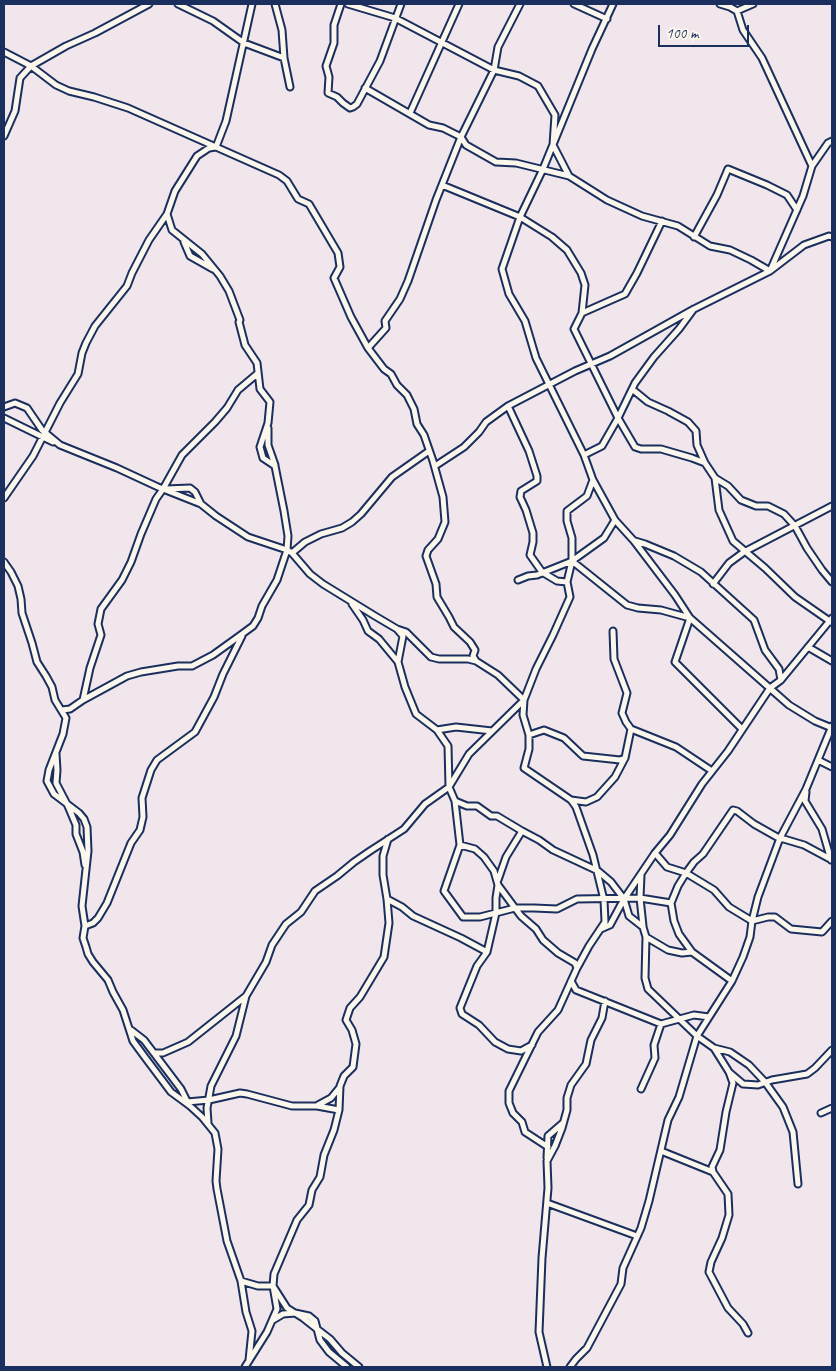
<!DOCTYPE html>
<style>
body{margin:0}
#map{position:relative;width:836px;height:1371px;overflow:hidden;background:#f0e6ec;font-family:Caveat,sans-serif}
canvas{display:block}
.frame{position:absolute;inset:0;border:5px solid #1b2f5e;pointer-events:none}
.scale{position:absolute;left:658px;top:25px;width:91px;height:22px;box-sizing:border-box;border:2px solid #1b2f5e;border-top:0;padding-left:6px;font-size:15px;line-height:18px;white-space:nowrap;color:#1b2f5e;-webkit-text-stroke:4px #fbf7ec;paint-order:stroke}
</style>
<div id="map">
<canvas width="836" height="1371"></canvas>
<div class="frame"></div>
<div class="scale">100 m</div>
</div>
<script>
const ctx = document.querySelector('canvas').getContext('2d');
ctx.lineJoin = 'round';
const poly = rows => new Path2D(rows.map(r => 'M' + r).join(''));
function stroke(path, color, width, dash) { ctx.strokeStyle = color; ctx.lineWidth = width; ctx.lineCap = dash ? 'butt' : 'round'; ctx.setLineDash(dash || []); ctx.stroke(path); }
const street = poly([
 [178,4,213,21,244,43,284,58],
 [275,4,282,30,284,58,290,87],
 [341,4,334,25,334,43,326,66,329,77,328,93,337,97,343,103,350,108,353,107,357,104,380,61,401,4],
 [348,4,395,18,494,70,519,76,538,86,555,115,553,145,569,176],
 [574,4,607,19],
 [613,4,592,49,543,169,520,217,502,269,509,294,525,321,536,358,584,455,593,480,615,520,604,538,572,561,567,582,570,597,553,635,536,669,524,700,523,715,529,735,544,730,564,738,583,756,620,760,625,758],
 [720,4,730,7,737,11,743,30,762,58,812,166],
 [737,11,753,4],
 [4,52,31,66,56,85,69,91,94,97,128,108,279,175,287,181,298,199,309,204,338,253,340,267,334,278,351,317,368,348],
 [365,88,429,125,443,128,461,137,466,145,496,162,516,163,569,176,607,200,642,216,678,226,710,246,730,250,751,260,770,271,804,245,829,236,832,237],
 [410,113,459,4],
 [4,136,15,111,20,78,31,66,66,46,95,33,149,4],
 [442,185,520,217,552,237,567,250,581,273,585,285,582,313],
 [662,221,637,273,625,294,582,313,574,329,618,418,635,447,641,449,661,449,692,458,705,463],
 [694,237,717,195,728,169,767,185,787,195,797,210],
 [184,242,190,256,213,269],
 [632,389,648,402,668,411,688,422,696,431,697,445,705,463,715,478,728,486,741,500,756,506,768,506,784,514,795,526,807,548,822,570,832,582],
 [508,406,529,451,537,476,537,481,521,491,520,497,526,510,533,533,533,542,530,555,542,572,557,581,567,582],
 [4,407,15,403,27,408,42,430,60,445,117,468,158,487,201,504,216,516,248,537,287,550,292,553,310,574,323,584,375,616,397,629,406,632,431,657,439,659,468,659,476,661,498,675,524,700],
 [4,418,53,442],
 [268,428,268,445,275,465],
 [584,455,602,446,618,418,635,383,654,357,679,329,693,310],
 [435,466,464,447,479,432,486,422,508,406,575,371,610,356,694,309,770,271,803,196,812,166,828,143,832,141],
 [715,478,719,510,733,541,765,568,795,597,831,622],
 [593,480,587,496,567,511,567,521,572,538,572,561,627,605,638,608,661,610,690,618],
 [166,489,190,488,195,492,201,504],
 [4,498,33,456,60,403,78,374,82,353,86,343,95,326,127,286,132,273,149,240,167,214],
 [615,520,634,541,675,595,690,618,789,705,815,721,832,728],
 [635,541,645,544,674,556,701,572,754,620,765,650,779,669,781,680],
 [292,553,305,542,321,534,342,528,352,522,361,514,392,477,429,451],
 [4,562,11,572,18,586,21,599,22,613,32,643,37,662,46,676,52,687,55,700,66,718,63,734,49,770,47,781,54,794,79,813,84,819,87,827,88,851,82,906,85,926,83,938,86,947,88,954,93,962,108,980,113,992,123,1010,133,1041,144,1056,171,1092,190,1106,202,1117,215,1133,218,1149,216,1181,217,1189,227,1241,241,1281,246,1312,252,1331,249,1360],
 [518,580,528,576,537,575,572,561],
 [713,584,729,563,744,552,832,506],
 [352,604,363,620,368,631,379,639,398,662],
 [690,618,675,662,742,729],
 [397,629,403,636,398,662,405,687,416,714,437,730,448,746,449,787,455,801,460,845,444,891,463,917,480,917,515,908,534,908,557,909,577,899,640,898,671,903],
 [808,647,832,661],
 [476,661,473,656,475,650,470,642,454,627,449,617,437,597,436,584,426,556,428,550,438,539,445,522,443,497,433,461,424,435,417,424,414,409,407,395,397,385,391,374,384,369,368,348,386,328,385,321,400,299,408,281,436,200,461,137,494,70,498,47,520,4],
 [83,700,90,668,101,635,98,624,101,609,122,580,131,562,141,534,156,499,163,489,182,455,215,422,227,408,238,390,257,374],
 [62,710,70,709,83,700,127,676,141,672,178,666,192,666,213,655,238,637,253,626,258,618,262,606,277,580,287,550,288,536,284,511,275,466,263,458,260,447,268,423,270,402,260,389,257,363,245,345,239,322,240,320,229,291,220,276,202,254,172,230,167,214,175,191,197,156,209,148,216,147,226,121,252,4],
 [631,729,676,747,712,771],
 [437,730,456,727,492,731],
 [529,735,529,749,524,768,571,800,576,807,593,855,604,900,605,922,589,946,577,968],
 [56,754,57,770,56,783,68,806,76,825,76,834,83,852,85,865],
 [818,760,832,767],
 [806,792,805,801,822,829,831,860],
 [571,800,586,802,597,797,615,777,625,758,631,729,626,722,622,713,627,693,614,659,613,631],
 [455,801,467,806,477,806,491,816,497,816,522,831,539,840,553,850,598,871,611,882,624,899,629,916,643,927,646,937,645,978,648,989,697,1036,714,1048,730,1052,749,1065,765,1082,783,1107,793,1132,798,1184],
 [460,845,475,849,484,857,494,871,498,885,496,898,496,913,487,952,477,966,460,1008,462,1014,479,1025,495,1042,508,1049,521,1051,532,1045],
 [655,853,667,867,686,873,714,890,729,907,752,921,768,917,775,917,791,929,822,932,832,921],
 [641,875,640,898,643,926],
 [498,880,506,857,522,831],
 [498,885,515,908,521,916,536,929,543,940,558,953,575,963,577,968,558,1010,538,1032,509,1091,509,1103,513,1113,522,1122,525,1132,548,1147],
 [387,899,402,907,413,916,461,938,487,952],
 [85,926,93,923,98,918,107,903,131,843,140,830,143,817,142,798,151,770,157,760,195,732,214,697,223,674,242,636],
 [601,929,610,925,624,899,655,853,670,835,702,784,728,751,770,688,781,680,832,618],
 [646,937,668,950,682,953,692,952,732,981],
 [692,952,679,934,674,921,671,903,678,886,686,873,694,862,703,854,733,810,737,811,754,824,777,837,804,845,832,860],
 [571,981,576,990,661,1024,694,1015,709,1017],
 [131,1030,144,1040,181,1089,188,1103],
 [714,1048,729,1072,733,1083,726,1112,720,1150,712,1167,713,1172,728,1194,729,1215,722,1238,711,1262,709,1272,728,1308,743,1324,748,1333],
 [154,1053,163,1053,188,1042,246,996,266,962,272,945,286,924,301,912,315,891,337,876,354,862,370,851,404,829,425,804,449,787,469,754,524,700],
 [730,1073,743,1084,758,1085,772,1080,807,1074,815,1068,832,1050],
 [641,1089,655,1058,654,1045,661,1024],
 [187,1102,209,1100,240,1093,247,1094,292,1106,317,1106,339,1110],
 [318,1105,331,1098,340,1087],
 [821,1113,832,1108],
 [208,1123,207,1108,211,1086,236,1036,246,996],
 [661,1151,713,1172],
 [547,1158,548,1136,563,1123],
 [547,1203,637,1236],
 [241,1281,258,1286,273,1286,287,1308,303,1318,317,1329,330,1339,342,1353,359,1367],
 [273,1320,283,1314,295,1313,309,1316,315,1321,320,1340,329,1352,347,1367],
 [245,1367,267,1332,277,1309,273,1286,274,1274,297,1220,309,1205,312,1190,320,1177,324,1155,334,1130,339,1110,340,1086,344,1076,353,1067,356,1044,352,1030,346,1020,350,1008,360,997,384,957,389,923,387,899,383,875,383,856,388,839],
 [547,1367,539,1332,542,1258,548,1188,547,1161,555,1146,562,1128,567,1110,567,1098,571,1085,586,1064,591,1040,602,1018,605,1001],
 [570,1367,576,1359,587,1348,621,1284,623,1268,641,1228,649,1201,668,1120,679,1097,697,1036,732,981,743,957,750,937,752,921,758,897,780,838,806,789,832,726]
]);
stroke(street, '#1b2f5e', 9);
stroke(street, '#fbf7ec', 5);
</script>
